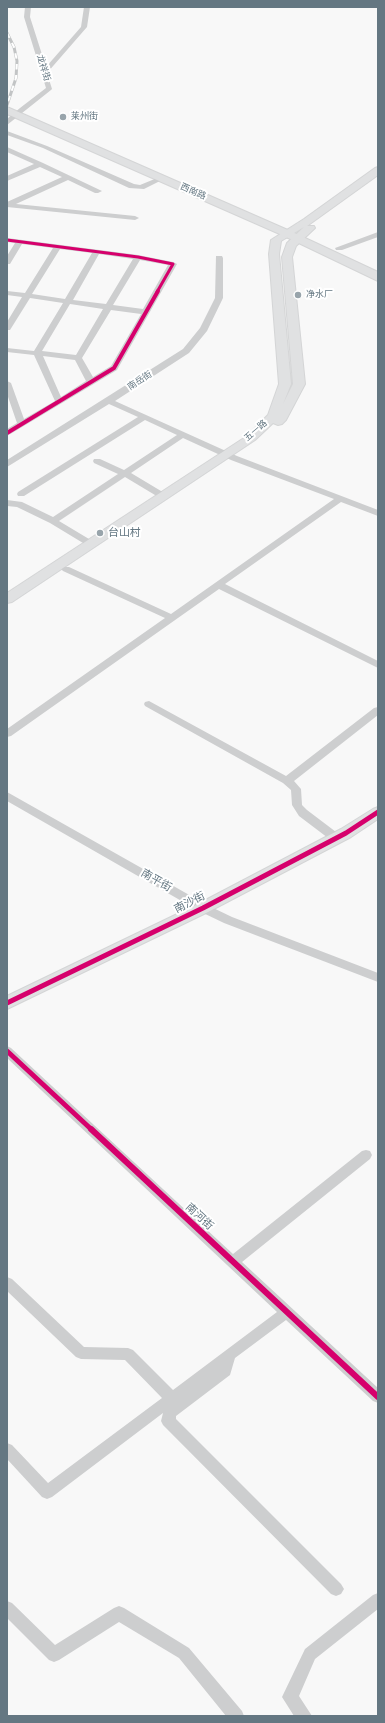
<!DOCTYPE html>
<meta charset="utf-8">
<style>
body{margin:0}
#map{position:relative;width:385px;height:1723px;overflow:hidden;background:#f8f8f8;font-family:"Titillium Web",sans-serif}
canvas{display:block}
.frame{position:absolute;inset:0;border:8px solid #647782;pointer-events:none}
</style>
<div id="map">
<canvas width="385" height="1723"></canvas>
<div class="frame"></div>
</div>
<script>
const ctx = document.querySelector('canvas').getContext('2d');
ctx.lineJoin = 'round';
const poly = rows => new Path2D(rows.map(r => 'M' + r).join(''));
function stroke(path, color, width, dash) { ctx.strokeStyle = color; ctx.lineWidth = width; ctx.lineCap = dash ? 'butt' : 'round'; ctx.setLineDash(dash || []); ctx.stroke(path); }
function paint(path, color) { ctx.fillStyle = color; ctx.fill(path, 'evenodd'); }
function drawText(font, color, halo, rows, align = 'center') {
  ctx.font = font + ' "Titillium Web","Noto Sans SC",sans-serif'; ctx.lineWidth = 4; ctx.setLineDash([]); ctx.textBaseline = 'middle'; ctx.strokeStyle = halo; ctx.fillStyle = color; for (const [text, x, y, turn = 0] of rows) {
    ctx.save(); ctx.translate(x, y); ctx.rotate((+turn || 0) * Math.PI / 180); ctx.textAlign = isNaN(turn) ? turn : align; if (halo) ctx.strokeText(text, 0, 0); ctx.fillText(text, 0, 0); ctx.restore();
  }
}
const street = poly([
 [25,7,31,7,30,17,46,67,81,27,84,7,90,7,87,27,47,73,52,89,51,90,7,125,7,119,20,108,46,88,24,17,25,7],
 [7,131,47,146,134,184,140,185,162,176,166,178,144,189,129,188,43,148,7,135,7,131],
 [7,147,43,163,102,191,98,193,95,193,68,180,16,204,135,216,139,218,135,220,7,207,7,202,62,177,40,167,7,181,7,176,34,164,7,152,7,147],
 [378,232,378,237,342,250,336,250,335,248,378,232],
 [7,238,138,255,173,262,177,264,117,370,7,436,7,429,17,423,7,394,7,381,11,383,24,419,55,401,34,355,7,352,7,348,34,351,63,303,30,298,10,330,7,330,7,322,22,297,7,295,7,291,25,293,53,248,22,244,10,264,7,264,7,256,15,243,7,242,7,238],
 [60,249,92,253,65,299,32,294,60,249],
 [99,254,133,259,106,304,73,300,99,254],
 [140,260,168,265,143,309,113,305,140,260],
 [70,304,103,309,76,355,42,351,70,304],
 [111,310,141,314,111,366,93,377,82,358,111,310],
 [43,356,75,360,86,381,61,397,43,356],
 [216,256,222,256,223,258,223,298,207,331,189,353,115,401,237,456,378,510,378,516,341,502,225,584,378,661,378,668,219,589,11,736,7,737,7,729,165,618,63,571,61,569,63,567,69,567,171,614,334,499,231,460,183,438,131,473,166,494,167,496,166,498,160,498,125,477,59,521,94,542,96,544,94,546,88,546,50,523,17,507,7,506,7,500,22,502,53,517,118,474,94,463,93,461,94,459,100,459,124,470,177,435,145,420,24,496,18,496,17,494,18,492,138,417,109,404,7,467,7,460,183,349,200,328,215,298,216,256],
 [149,701,286,776,374,708,378,707,378,715,294,781,301,789,302,805,307,810,340,835,341,838,340,841,332,841,299,816,292,805,291,790,283,783,145,706,144,704,145,702,149,701],
 [7,792,207,905,232,917,378,973,378,982,224,923,199,911,7,801,7,792],
 [7,1046,11,1048,233,1254,362,1151,366,1150,370,1151,372,1155,370,1159,242,1262,378,1388,378,1403,373,1401,286,1320,235,1358,230,1375,176,1416,176,1419,341,1584,344,1589,341,1594,336,1596,331,1594,163,1425,161,1421,163,1413,52,1497,47,1499,42,1497,7,1459,7,1443,12,1445,48,1483,162,1398,125,1360,81,1359,76,1357,7,1291,7,1277,12,1279,84,1347,128,1348,133,1350,173,1390,277,1312,7,1058,7,1046],
 [378,1593,378,1609,315,1659,299,1696,312,1716,294,1716,282,1697,305,1649,373,1595,378,1593],
 [7,1601,12,1603,55,1645,114,1608,119,1606,124,1608,189,1648,242,1711,244,1716,226,1716,179,1658,119,1622,59,1660,54,1662,49,1660,7,1618,7,1601]
]);
const secondary = poly([
 [378,167,378,175,307,226,314,226,315,228,296,246,292,257,305,384,286,420,282,424,278,425,273,423,255,440,12,602,7,603,7,593,247,436,268,415,279,384,269,254,271,240,304,219,375,168,378,167],
 [304,227,287,243,282,257,293,384,283,404,291,384,279,254,281,241,304,227],
 [378,807,378,819,351,837,208,912,7,1009,7,996,198,904,341,829,373,809,378,807]
]);
const primary = poly([
 [7,107,290,231,378,272,378,281,282,235,7,114,7,107]
]);
const rail = poly([
 [7,33,14,47,17,61,16,78,7,105]
]);
const cyclewayFar3 = poly([
 [7,240,138,257,173,264,157,292]
]);
const cyclewayFar2 = poly([
 [7,433,114,368,158,291]
]);
const cyclewayFar1 = poly([
 [7,1003,203,908,346,833,378,812],
 [7,1051,92,1130]
]);
const cycleway = poly([
 [91,1129,378,1397]
]);
const markers = [
 [63,117,4,"#98a4ab"],
 [298,295,4,"#98a4ab"],
 [100,533,4,"#98a4ab"]
];
const farStreetnames = [
 ["龙祥街",43,68,73],
 ["西南路",193,192,24],
 ["南岳街",140,381,-33],
 ["五一路",256,431,-41]
];
const farPoinames = [
 ["莱州街",71,117],
 ["净水厂",306,295]
];
const poiNames = [
 ["台山村",108,533]
];
const streetNames = [
 ["南平街",156,881,30],
 ["南沙街",190,903,-27],
 ["南河街",199,1217,43]
];
stroke(secondary, '#d4d5d6', 2);
stroke(primary, '#d4d5d6', 2);
paint(street, '#cdcecf');
paint(secondary, '#e0e1e2');
paint(primary, '#e0e1e2');
stroke(rail, '#c2c4c5', 3);
stroke(rail, '#fff', 2, [5.5]);
stroke(cyclewayFar3, '#d6006c', 3);
stroke(cyclewayFar2, '#d6006c', 4);
stroke(cyclewayFar1, '#d6006c', 5);
stroke(cycleway, '#d6006c', 6);
for (const [x, y, r, color] of markers) { const dot = new Path2D(); dot.arc(x, y, r, 0, 2 * Math.PI); ctx.fillStyle = color; ctx.fill(dot); stroke(dot, '#fff', 1.5); }
drawText('9px', '#647782', '#fff', farStreetnames);
drawText('9px', '#647782', '#fff', farPoinames, 'left');
drawText('11px', '#647782', '#fff', poiNames, 'left');
drawText('11px', '#647782', '#fff', streetNames);
</script>
